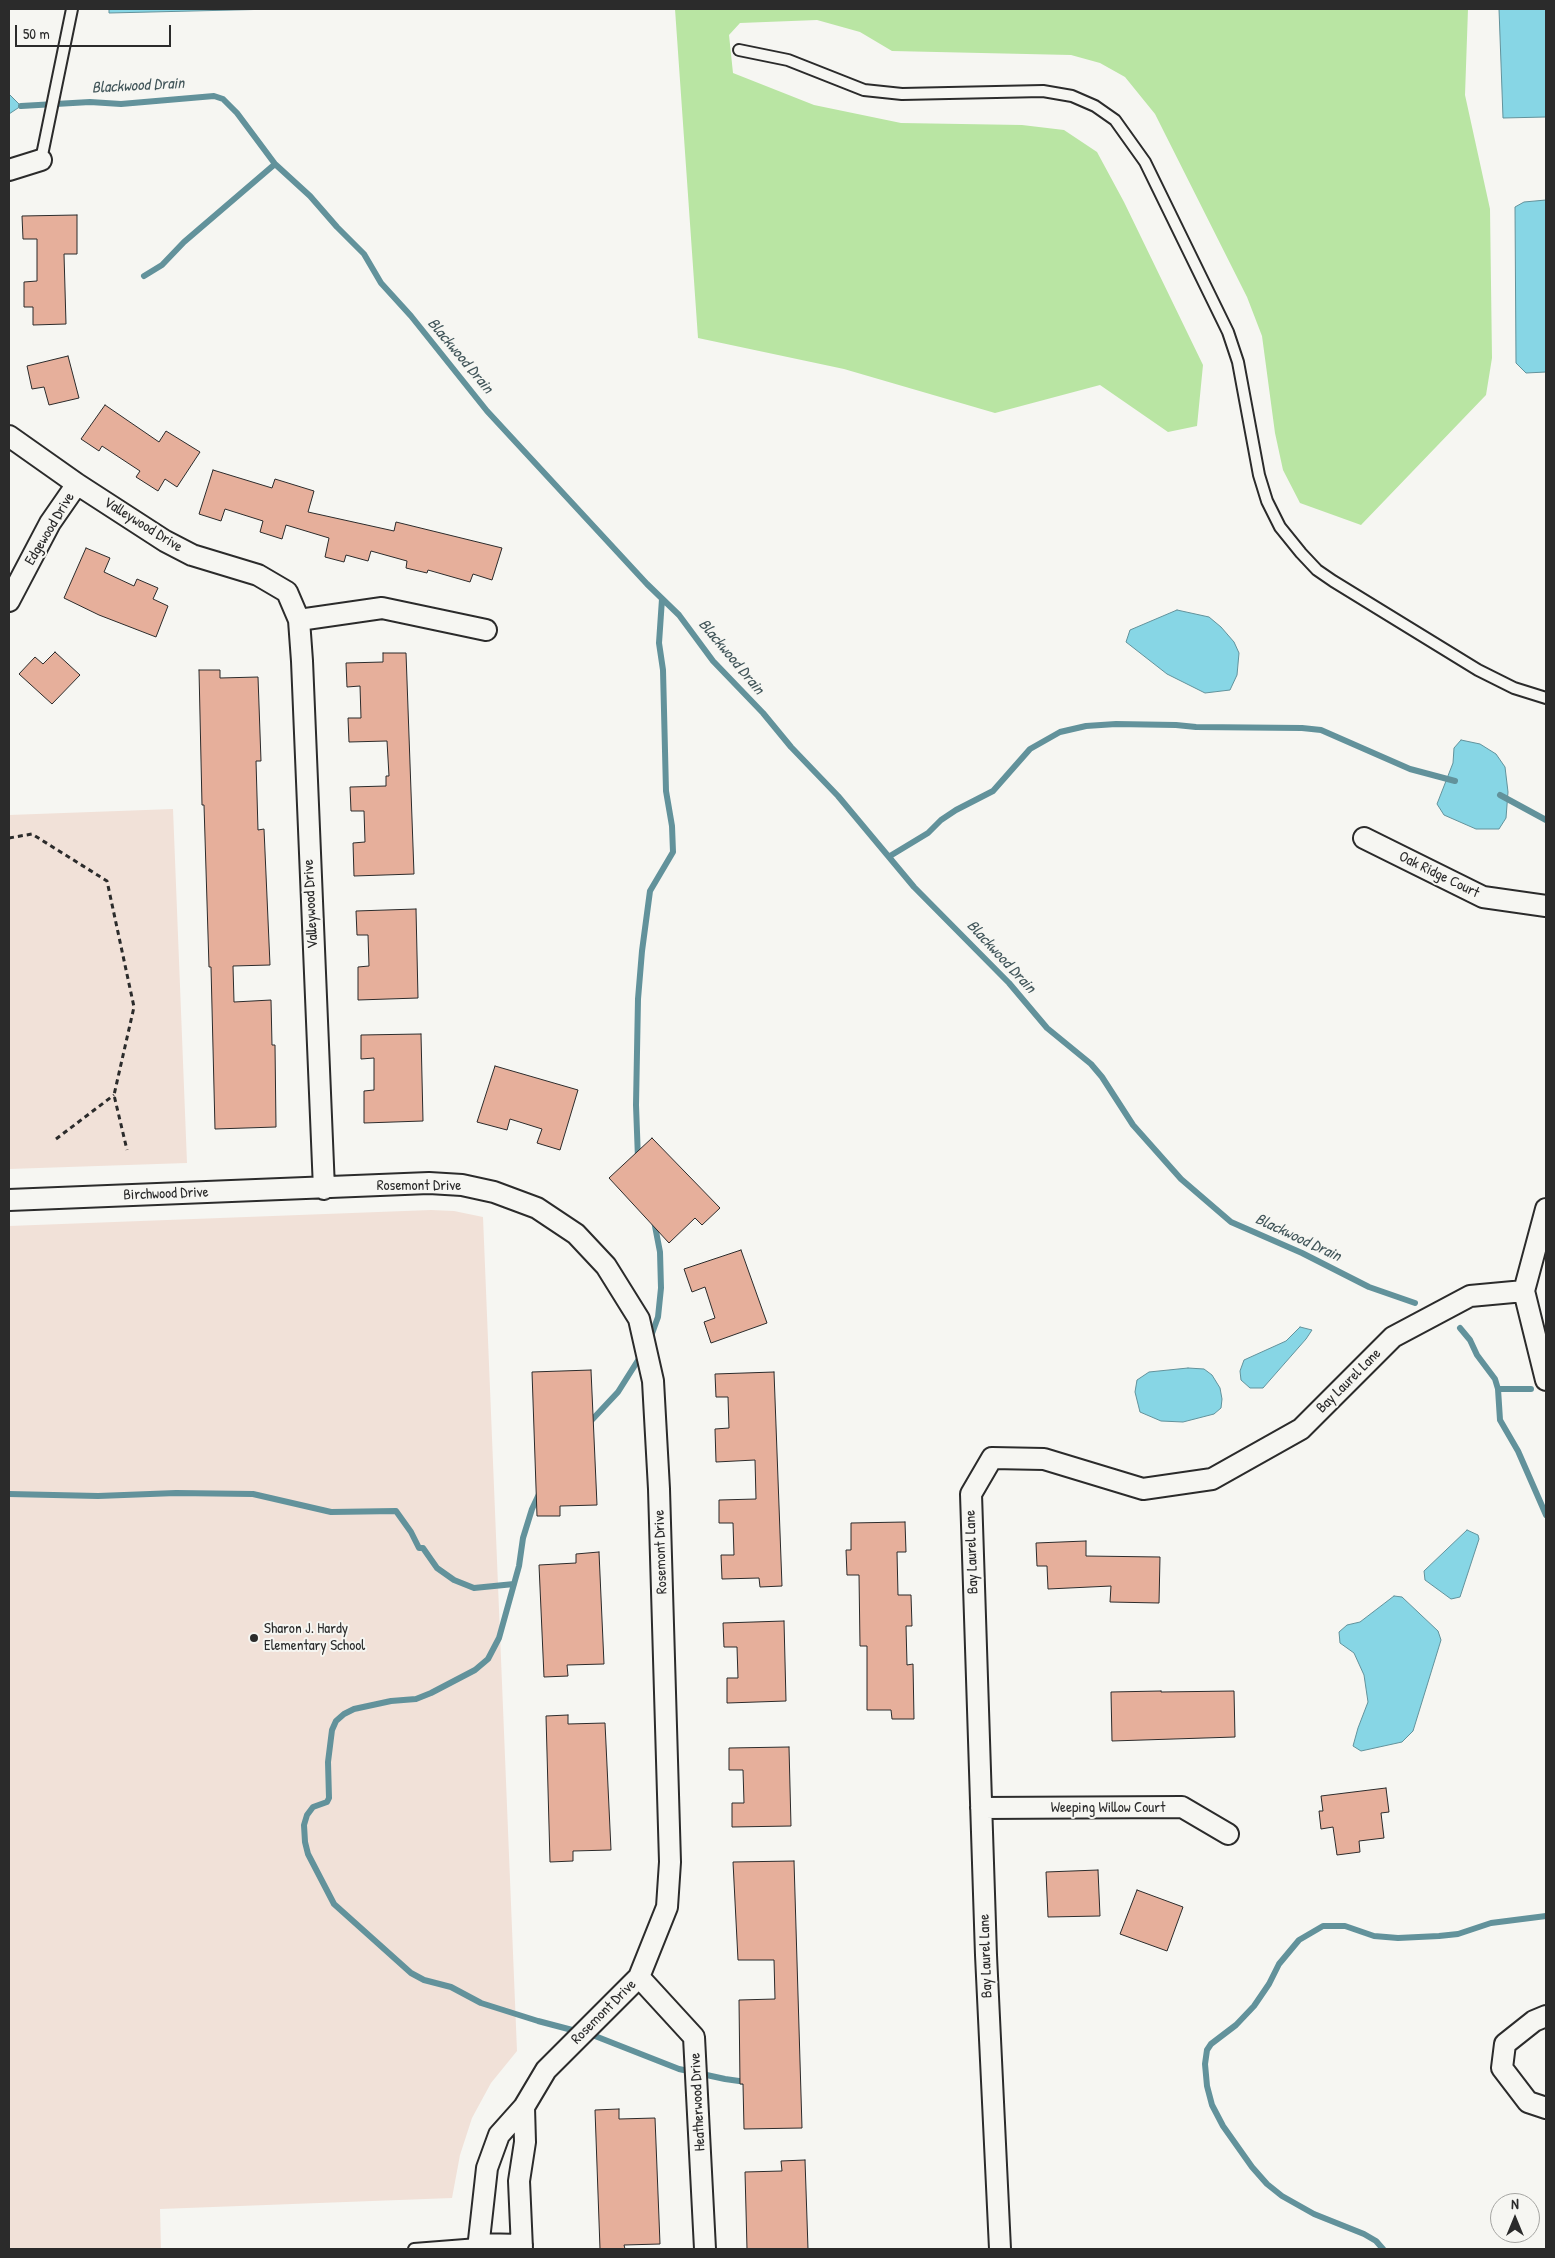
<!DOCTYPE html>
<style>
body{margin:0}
#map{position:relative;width:1555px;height:2258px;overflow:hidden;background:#f6f6f2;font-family:"Patrick Hand",sans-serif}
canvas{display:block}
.frame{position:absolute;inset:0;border:10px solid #2b2b2b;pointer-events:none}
.north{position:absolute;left:1490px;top:2193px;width:50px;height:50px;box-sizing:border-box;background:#f6f6f2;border:1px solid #a5a5a2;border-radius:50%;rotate:0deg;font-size:14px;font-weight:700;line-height:20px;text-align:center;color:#2b2b2b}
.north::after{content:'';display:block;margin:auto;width:18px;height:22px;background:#2b2b2b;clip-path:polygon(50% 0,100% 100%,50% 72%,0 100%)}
.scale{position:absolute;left:15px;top:25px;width:156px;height:22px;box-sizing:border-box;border:2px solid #2b2b2b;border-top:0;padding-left:6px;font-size:15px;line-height:18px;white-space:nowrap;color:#2b2b2b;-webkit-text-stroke:4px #f6f6f2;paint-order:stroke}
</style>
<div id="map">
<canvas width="1555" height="2258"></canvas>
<div class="frame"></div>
<div class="north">N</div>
<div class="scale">50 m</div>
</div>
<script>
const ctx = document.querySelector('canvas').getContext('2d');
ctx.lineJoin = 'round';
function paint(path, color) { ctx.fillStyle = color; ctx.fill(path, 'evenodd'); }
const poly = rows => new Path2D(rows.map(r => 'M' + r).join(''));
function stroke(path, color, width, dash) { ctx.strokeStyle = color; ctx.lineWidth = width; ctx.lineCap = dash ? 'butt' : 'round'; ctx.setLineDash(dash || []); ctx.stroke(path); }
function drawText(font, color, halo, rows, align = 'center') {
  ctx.font = font + ' "Patrick Hand",sans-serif'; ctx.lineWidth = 4; ctx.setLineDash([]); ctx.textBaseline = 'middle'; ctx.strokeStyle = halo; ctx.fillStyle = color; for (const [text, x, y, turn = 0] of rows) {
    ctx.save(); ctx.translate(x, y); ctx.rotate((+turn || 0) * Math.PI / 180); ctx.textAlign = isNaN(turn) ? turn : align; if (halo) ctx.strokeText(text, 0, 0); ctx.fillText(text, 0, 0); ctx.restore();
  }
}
const built = poly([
 [173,809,187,1163,9,1169,9,815],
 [431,1210,454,1211,483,1217,517,2051,491,2083,472,2118,460,2155,452,2198,160,2209,161,2249,9,2249,9,1226]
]);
const green = poly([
 [675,9,1468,9,1465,95,1490,209,1492,358,1486,395,1361,525,1300,503,1283,470,1275,433,1262,336,1247,297,1155,114,1125,77,1100,63,1071,55,892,51,860,32,817,20,740,23,729,35,733,73,814,105,901,123,1022,125,1064,130,1097,152,1124,202,1203,365,1197,426,1168,432,1100,385,995,413,844,369,698,338]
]);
const water = poly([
 [109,9,275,9,109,13,109,9],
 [1499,9,1546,9,1546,117,1503,118,1499,9],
 [9,94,21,106,9,114,9,94],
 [1546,200,1546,372,1526,373,1516,363,1515,207,1524,202,1546,200],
 [1177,610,1209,617,1221,627,1234,642,1239,653,1237,675,1230,690,1205,693,1167,674,1126,642,1130,630,1177,610],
 [1461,740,1480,744,1496,754,1505,767,1508,792,1506,818,1499,829,1476,829,1444,815,1437,804,1453,763,1454,748,1461,740],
 [1300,1327,1312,1330,1306,1339,1263,1388,1250,1388,1241,1380,1240,1371,1244,1360,1286,1341,1300,1327],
 [1188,1368,1204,1369,1212,1375,1220,1388,1222,1399,1221,1408,1214,1414,1183,1422,1161,1421,1140,1412,1135,1392,1137,1380,1149,1372,1188,1368],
 [1467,1530,1478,1535,1479,1539,1460,1597,1451,1599,1425,1580,1424,1571,1467,1530],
 [1394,1596,1402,1597,1438,1631,1441,1640,1413,1731,1402,1742,1361,1751,1353,1746,1358,1728,1368,1702,1364,1675,1354,1653,1340,1643,1339,1632,1347,1625,1360,1622,1394,1596]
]);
const stream = poly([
 [21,106,90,102,121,104,214,96,223,99,237,113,275,164,310,196,337,227,364,254,381,283,411,316,487,411,647,584,679,615,713,661,763,713,791,747,838,796,914,887,1009,983,1047,1028,1091,1064,1102,1077,1133,1125,1181,1179,1231,1222,1302,1253,1369,1287,1415,1303],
 [144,276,162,265,184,242,275,164],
 [1500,795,1546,820],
 [890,856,928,833,941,820,956,810,993,791,1030,749,1060,732,1086,726,1116,724,1176,725,1196,727,1302,728,1321,730,1410,769,1455,781],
 [638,1159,636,1105,638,999,642,951,650,891,673,852,672,826,666,791,663,670,659,643,662,599],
 [1460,1328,1470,1340,1477,1355,1495,1379,1498,1389,1500,1420,1518,1451,1546,1515],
 [650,1339,658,1317,661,1288,660,1252,654,1221],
 [1498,1389,1531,1389],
 [589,1423,618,1392,642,1354],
 [540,1492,532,1509,523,1538,519,1566,499,1638,488,1659,475,1670,431,1693,416,1699,391,1701,354,1709,344,1714,336,1721,332,1730,328,1762,329,1798,327,1802,313,1807,307,1815,304,1825,305,1842,308,1854,334,1904,411,1973,424,1980,451,1987,481,2003,538,2021,595,2036,679,2069,725,2079,746,2082],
 [9,1494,98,1496,176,1493,253,1494,331,1512,396,1511,411,1532,419,1548,423,1548,437,1568,454,1580,474,1588,514,1584],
 [1383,2249,1376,2241,1364,2234,1314,2214,1282,2196,1267,2184,1252,2167,1223,2126,1212,2105,1207,2086,1205,2064,1207,2050,1211,2044,1236,2025,1254,2006,1269,1984,1279,1964,1299,1940,1323,1926,1345,1926,1374,1936,1398,1938,1439,1936,1458,1934,1491,1923,1546,1916]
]);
const building = poly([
 [77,215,77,254,64,254,66,324,33,325,33,307,24,307,24,282,37,281,37,239,23,239,22,216,77,215],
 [68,356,79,398,49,405,44,387,32,389,27,366,68,356],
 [105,405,159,442,166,431,200,452,177,487,165,479,158,491,136,477,140,471,102,446,99,451,81,439,105,405],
 [213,470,272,488,275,479,314,491,308,512,394,531,396,522,502,548,492,580,473,574,470,582,428,570,427,573,406,568,407,561,371,551,368,561,346,555,344,562,325,557,329,538,286,525,282,539,260,532,263,521,225,509,221,521,199,514,213,470],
 [86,548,110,558,104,572,134,586,137,579,158,588,153,599,168,606,156,637,99,615,64,598,86,548],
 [55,652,80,675,52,704,19,674,35,657,43,664,55,652],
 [383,653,406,653,414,874,354,876,353,843,365,842,364,811,351,811,350,787,386,786,386,776,389,776,387,741,349,742,348,718,361,718,360,686,347,687,346,663,383,662,383,653],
 [199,670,220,670,220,678,258,677,261,761,256,761,258,830,264,829,270,965,233,966,234,1002,271,1000,272,1045,275,1045,276,1127,215,1129,211,967,209,967,204,805,202,805,199,670],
 [416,909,418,998,358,1000,358,967,369,966,368,935,357,935,356,911,416,909],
 [421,1034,423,1121,364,1123,364,1091,374,1090,374,1058,361,1059,361,1035,421,1034],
 [495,1066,578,1090,560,1150,537,1143,542,1129,510,1119,507,1130,477,1122,495,1066],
 [652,1138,720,1208,702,1225,695,1218,669,1243,609,1178,652,1138],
 [741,1250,767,1323,711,1343,704,1322,715,1318,705,1287,692,1292,684,1269,741,1250],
 [591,1370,597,1505,560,1506,560,1516,537,1516,532,1372,591,1370],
 [774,1372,782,1586,760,1587,759,1578,722,1579,721,1555,734,1555,733,1523,719,1523,719,1500,756,1499,755,1460,716,1462,715,1429,729,1428,728,1397,716,1397,715,1374,774,1372],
 [905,1522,906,1552,897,1552,898,1595,911,1595,912,1626,906,1626,907,1665,913,1664,914,1719,892,1719,891,1710,867,1710,867,1646,860,1646,859,1575,847,1575,846,1550,851,1550,851,1523,905,1522],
 [1086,1541,1086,1556,1160,1557,1159,1603,1110,1602,1111,1586,1048,1589,1047,1566,1037,1566,1036,1543,1086,1541],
 [599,1552,604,1664,567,1665,568,1676,544,1677,539,1565,576,1563,576,1554,599,1552],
 [784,1621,786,1701,727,1703,727,1678,738,1678,737,1647,724,1647,723,1623,784,1621],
 [1161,1691,1161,1692,1234,1691,1235,1737,1112,1741,1111,1692,1161,1691],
 [568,1715,568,1724,605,1723,611,1850,573,1851,573,1861,550,1862,546,1716,568,1715],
 [789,1747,791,1826,732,1827,732,1803,744,1803,743,1770,729,1770,729,1748,789,1747],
 [1386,1788,1389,1812,1381,1813,1384,1838,1359,1841,1360,1852,1337,1855,1333,1827,1321,1829,1319,1811,1323,1811,1321,1796,1386,1788],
 [794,1861,802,2128,744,2129,743,2084,740,2084,739,2000,775,1999,774,1960,738,1960,733,1862,794,1861],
 [1098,1870,1100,1916,1048,1917,1046,1872,1098,1870],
 [1137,1890,1183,1907,1167,1951,1120,1934,1137,1890],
 [619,2109,619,2119,655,2118,660,2244,624,2245,625,2249,600,2249,595,2110,619,2109],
 [805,2160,808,2249,747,2249,745,2172,782,2171,781,2161,805,2160]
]);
const path = poly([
 [9,838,32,834,107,881,134,1007,114,1095,127,1150],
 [56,1139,114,1095]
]);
const service = poly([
 [739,50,788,60,864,90,902,94,1043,91,1072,96,1095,106,1115,120,1145,162,1228,332,1238,362,1259,475,1267,501,1280,527,1301,553,1317,570,1333,581,1478,670,1514,688,1546,698],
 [41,160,72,9],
 [414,2249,478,2244]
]);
const minor = poly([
 [9,170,41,160],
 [9,436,77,484,165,541,192,555,258,575,287,592,299,620,302,661,324,1189],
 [9,601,50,523,77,484],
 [299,620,382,608,486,630],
 [1364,838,1483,897,1546,906],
 [9,1200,429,1183,462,1185,494,1192,537,1208,576,1234,606,1266,639,1319,653,1381,659,1489,670,1862,667,1907,639,1977,546,2070,524,2107,499,2135,487,2168,478,2249],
 [1546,1209,1524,1291,1546,1380],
 [981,1808,1182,1807,1228,1834],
 [639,1977,694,2037,705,2249],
 [1546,2016,1534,2021,1505,2044,1502,2068,1528,2102,1546,2108],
 [478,2244,522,2245],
 [522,2249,519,2181,525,2142,524,2107],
 [1000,2249,986,1955,971,1494,992,1458,1044,1459,1143,1489,1212,1479,1301,1429,1393,1337,1470,1296,1524,1291]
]);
const markers = [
 [254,1638,5,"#2b2b2b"]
];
const streetNames = [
 ["Valleywood Drive",143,525,32],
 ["Edgewood Drive",50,529,-59],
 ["Oak Ridge Court",1439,875,26],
 ["Valleywood Drive",311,904,-93],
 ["Rosemont Drive",419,1186],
 ["Birchwood Drive",166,1194,-2],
 ["Bay Laurel Lane",1349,1381,-45],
 ["Rosemont Drive",661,1552,-92],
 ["Bay Laurel Lane",972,1552,-92],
 ["Weeping Willow Court",1108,1808],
 ["Bay Laurel Lane",986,1956,-92],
 ["Rosemont Drive",604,2012,-45],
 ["Heatherwood Drive",698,2102,-93]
];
const poiNames = [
 ["Sharon J. Hardy",264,1629],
 ["Elementary School",264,1646]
];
const waterNames = [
 ["Blackwood Drain",138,86,-3],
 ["Blackwood Drain",460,356,50],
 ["Blackwood Drain",731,657,50],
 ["Blackwood Drain",1001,957,47],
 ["Blackwood Drain",1298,1238,25]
];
paint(built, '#f1e1d8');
paint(green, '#b9e5a3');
paint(water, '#87d6e5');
stroke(water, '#62929b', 1);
stroke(stream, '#62929b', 6);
paint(building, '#e6af9b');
stroke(building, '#2b2b2b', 1);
stroke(service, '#2b2b2b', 14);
stroke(minor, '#2b2b2b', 24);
stroke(path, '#2b2b2b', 3, [5, 4]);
stroke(service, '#f6f6f2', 10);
stroke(minor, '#f6f6f2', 20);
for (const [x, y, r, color] of markers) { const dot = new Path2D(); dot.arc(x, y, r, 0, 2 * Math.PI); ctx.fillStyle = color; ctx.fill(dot); stroke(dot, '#f6f6f2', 2); }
drawText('15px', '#2b2b2b', '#f6f6f2', streetNames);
drawText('15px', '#2b2b2b', '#f6f6f2', poiNames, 'left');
drawText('italic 16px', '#42565a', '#f6f6f2', waterNames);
</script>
